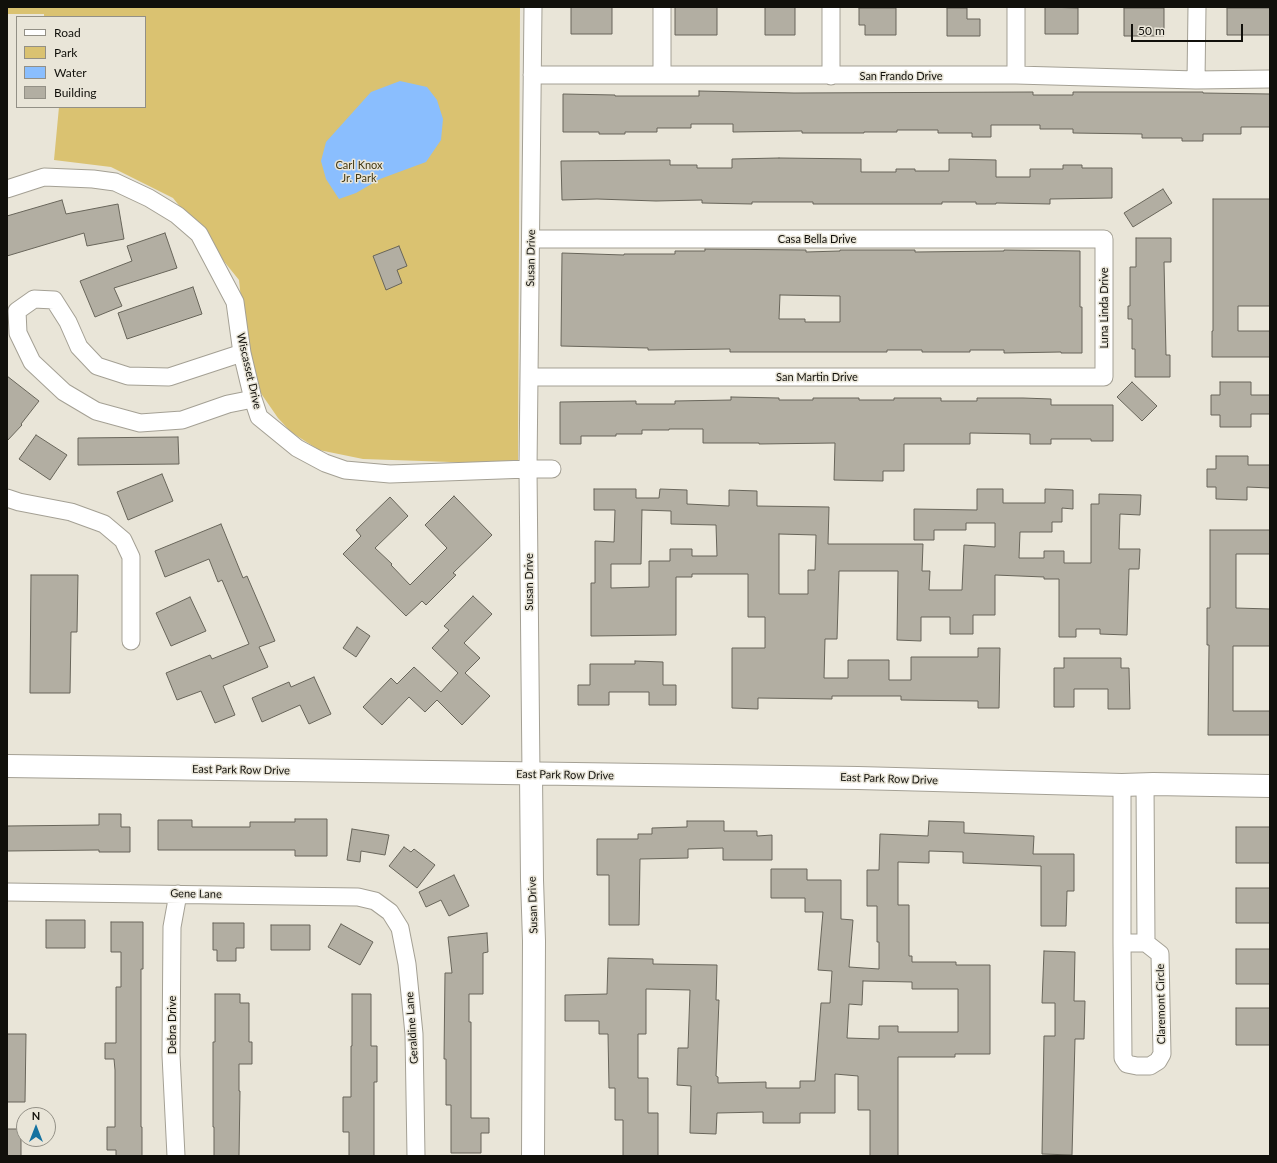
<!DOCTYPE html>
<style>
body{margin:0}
#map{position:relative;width:1277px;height:1163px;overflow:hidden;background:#e9e5d8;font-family:Lato,sans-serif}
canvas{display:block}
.frame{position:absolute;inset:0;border:8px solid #11100b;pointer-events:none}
.legend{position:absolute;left:16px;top:16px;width:130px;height:92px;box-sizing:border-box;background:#e9e5d8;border:1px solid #939086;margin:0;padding:5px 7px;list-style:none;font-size:12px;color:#11100b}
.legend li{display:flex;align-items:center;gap:8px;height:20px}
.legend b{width:20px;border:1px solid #939086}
.north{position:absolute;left:16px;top:1107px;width:40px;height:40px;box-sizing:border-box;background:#e9e5d8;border:1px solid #939086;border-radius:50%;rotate:0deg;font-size:11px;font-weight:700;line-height:16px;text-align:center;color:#11100b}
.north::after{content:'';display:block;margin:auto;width:14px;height:18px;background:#1572a0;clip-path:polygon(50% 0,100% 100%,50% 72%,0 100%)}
.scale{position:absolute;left:1131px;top:24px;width:112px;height:18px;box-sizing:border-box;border:2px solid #11100b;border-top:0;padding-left:5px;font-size:12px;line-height:14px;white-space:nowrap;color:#11100b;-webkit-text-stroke:3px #e9e5d8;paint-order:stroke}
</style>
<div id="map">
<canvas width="1277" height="1163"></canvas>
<div class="frame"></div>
<ul class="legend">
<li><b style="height:5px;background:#fff"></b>Road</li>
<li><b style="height:11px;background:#dac271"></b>Park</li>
<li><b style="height:11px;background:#8abefe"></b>Water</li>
<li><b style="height:11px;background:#b2aea2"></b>Building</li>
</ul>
<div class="north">N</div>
<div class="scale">50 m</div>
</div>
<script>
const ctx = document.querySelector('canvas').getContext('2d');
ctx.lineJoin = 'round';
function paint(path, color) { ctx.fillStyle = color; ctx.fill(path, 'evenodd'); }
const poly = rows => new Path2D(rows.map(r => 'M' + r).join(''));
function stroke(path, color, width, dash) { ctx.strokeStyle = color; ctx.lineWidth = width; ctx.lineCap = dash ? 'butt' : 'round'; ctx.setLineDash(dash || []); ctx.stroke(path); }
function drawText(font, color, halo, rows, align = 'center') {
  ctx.font = font + ' Lato,sans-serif'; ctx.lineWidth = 3; ctx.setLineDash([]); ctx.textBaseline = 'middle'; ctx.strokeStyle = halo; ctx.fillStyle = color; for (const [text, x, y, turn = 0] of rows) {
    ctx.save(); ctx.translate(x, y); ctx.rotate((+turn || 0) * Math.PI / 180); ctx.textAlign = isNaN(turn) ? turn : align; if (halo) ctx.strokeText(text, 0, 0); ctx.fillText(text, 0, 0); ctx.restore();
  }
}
const green = poly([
 [7,7,520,7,518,461,480,463,363,459,319,450,291,432,278,418,249,376,239,280,173,198,111,167,54,160,59,107,145,107,145,17,44,17,44,14,7,14]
]);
const water = poly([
 [400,81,427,87,437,100,443,119,441,140,426,162,380,179,356,193,339,199,326,179,321,161,326,142,371,92]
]);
const building = poly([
 [571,7,612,7,612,34,571,34,571,7],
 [675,7,717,7,717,35,675,35,675,7],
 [765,7,795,7,795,35,765,35,765,7],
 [1045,7,1078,8,1078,34,1045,34,1045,7],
 [859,8,896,8,896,35,865,35,865,25,859,25,859,8],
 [947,8,967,8,967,19,980,19,980,36,947,36,947,8],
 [1124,8,1164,8,1164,36,1124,36,1124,8],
 [1227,8,1270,8,1270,35,1227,35,1227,8],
 [699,91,794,93,1033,92,1033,95,1073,95,1073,92,1203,92,1203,93,1270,94,1270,127,1241,127,1241,134,1203,134,1203,141,1182,141,1182,138,1142,138,1142,134,1073,133,1073,129,1040,129,1040,125,991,125,991,137,972,137,972,133,938,133,938,130,897,130,897,132,864,132,864,133,802,133,802,131,733,132,733,124,691,124,691,128,657,128,657,132,625,132,625,134,599,134,599,132,563,132,563,94,615,95,615,96,699,96,699,91],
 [779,158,861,159,861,172,896,172,896,169,915,169,915,171,949,171,949,159,996,160,996,177,1030,177,1030,169,1063,169,1063,165,1082,165,1082,168,1112,168,1112,198,1050,199,1050,204,996,203,996,204,976,204,976,202,942,202,942,204,813,204,813,202,752,202,752,204,702,203,702,200,656,201,597,199,562,200,561,161,670,160,670,165,697,165,697,168,732,168,732,159,779,158],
 [1163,189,1172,203,1133,227,1124,213,1163,189],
 [1213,199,1270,199,1270,306,1238,306,1238,331,1270,331,1270,357,1212,357,1212,331,1213,331,1213,199],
 [62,200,66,214,118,204,124,239,87,246,84,233,7,256,7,216,62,200],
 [165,233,177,268,114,288,122,306,95,317,80,281,132,261,127,246,165,233],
 [1136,238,1171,238,1171,262,1164,262,1166,355,1170,355,1170,377,1135,377,1135,349,1132,349,1132,319,1128,319,1128,306,1130,306,1130,267,1136,267,1136,238],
 [399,246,407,266,397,270,402,283,386,290,373,256,399,246],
 [705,249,806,250,806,252,840,251,840,250,915,250,915,252,1004,251,1004,250,1080,251,1080,307,1082,307,1082,353,1061,353,1061,352,1004,353,1004,350,970,350,970,352,922,352,922,350,887,350,887,352,730,352,730,349,648,350,648,348,561,346,562,253,624,255,624,254,675,254,675,251,705,251,705,249],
 [780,295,840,296,840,322,805,322,805,319,779,319,780,295],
 [193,287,202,314,127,339,118,313,193,287],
 [7,376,39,401,21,424,22,425,7,441,7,376],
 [1132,382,1157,406,1142,421,1117,397,1132,382],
 [1220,382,1251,382,1251,395,1270,395,1270,414,1251,414,1251,427,1220,427,1220,415,1211,415,1211,395,1220,395,1220,382],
 [731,397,779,398,779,400,813,400,813,398,859,398,859,400,894,400,894,398,941,398,941,401,977,401,977,398,1023,398,1051,399,1051,405,1113,405,1113,441,1091,441,1091,439,1051,439,1051,444,1030,444,1030,434,970,433,970,444,904,444,904,471,883,471,883,481,834,480,835,443,759,444,759,443,703,443,703,429,669,429,669,430,642,430,642,434,616,434,616,436,581,436,581,444,560,444,560,402,636,401,636,404,675,404,675,401,731,400,731,397],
 [36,435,67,455,50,480,19,459,36,435],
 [178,437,179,464,78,465,78,438,178,437],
 [1216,456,1248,456,1248,465,1270,465,1270,488,1247,487,1247,500,1216,499,1216,487,1207,487,1207,469,1216,469,1216,456],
 [162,474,173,501,128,520,117,492,162,474],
 [594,489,636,489,636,498,659,498,660,489,687,490,687,504,729,506,729,490,757,491,757,506,829,507,828,544,923,544,922,571,930,571,929,590,962,590,964,545,995,547,995,523,966,523,966,530,934,530,934,540,914,540,914,509,977,510,977,489,1003,489,1003,503,1045,503,1045,489,1073,490,1073,509,1062,508,1062,522,1052,522,1052,532,1020,532,1019,558,1044,558,1044,551,1064,551,1064,563,1091,563,1091,504,1099,504,1099,494,1141,495,1140,515,1120,514,1119,549,1140,549,1139,569,1129,569,1127,635,1100,634,1100,629,1076,629,1076,637,1059,637,1059,579,1044,579,1044,577,995,575,995,615,973,615,973,634,950,634,950,617,921,617,921,641,897,640,898,571,839,571,837,639,825,639,824,678,848,678,848,660,889,660,889,680,911,680,911,657,978,657,978,648,1000,648,999,708,978,708,978,701,901,700,901,696,832,696,832,699,758,698,758,709,732,708,732,648,765,648,765,617,748,617,748,574,692,574,692,577,676,577,676,635,591,636,591,583,595,583,595,541,614,542,615,510,594,510,594,489],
 [642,510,671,511,671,524,716,525,717,556,692,556,692,549,670,549,670,561,649,561,649,587,611,588,611,564,641,564,642,510],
 [779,534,816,535,815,570,808,570,808,594,779,594,779,534],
 [454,496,492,535,453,573,456,575,426,605,422,601,406,616,343,554,361,536,356,530,390,497,408,516,375,548,392,564,391,565,410,585,447,548,425,525,454,496],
 [221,524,243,578,247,576,275,641,259,647,268,667,223,686,235,715,215,723,201,691,177,700,166,673,210,655,212,659,249,644,222,580,218,582,209,559,165,577,155,551,221,524],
 [1210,530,1270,530,1270,554,1236,554,1236,608,1270,609,1270,646,1233,646,1233,711,1270,711,1270,735,1208,735,1209,645,1207,645,1207,608,1210,608,1210,530],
 [31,575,78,575,77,632,71,632,70,693,30,693,31,575],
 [473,596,492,614,464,643,480,658,465,673,490,696,462,725,437,700,425,712,409,697,382,725,363,707,391,678,397,684,414,667,441,692,458,673,432,648,449,630,444,626,473,596],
 [190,597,206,631,171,646,156,613,190,597],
 [357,627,370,636,356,657,343,648,357,627],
 [1064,658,1121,658,1121,668,1129,668,1130,709,1108,709,1108,689,1074,689,1074,707,1054,707,1054,668,1064,668,1064,658],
 [635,661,663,662,663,685,676,685,676,705,649,705,649,692,609,692,609,705,578,705,578,685,590,685,590,664,635,664,635,661],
 [314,677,331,714,309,724,300,705,262,722,252,698,289,682,291,687,314,677],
 [99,814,121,814,121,827,130,827,130,852,99,852,99,850,7,851,7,826,99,825,99,814],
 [295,819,327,819,327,856,295,856,295,850,158,850,158,820,192,820,192,827,250,827,250,822,295,822,295,819],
 [687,821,724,821,724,831,757,831,757,836,772,835,772,860,723,860,723,848,688,849,688,858,640,859,639,925,609,925,609,875,597,875,597,839,638,839,638,834,652,834,652,828,687,827,687,821],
 [929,821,964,822,964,833,1034,836,1033,854,1074,854,1074,891,1067,891,1066,926,1041,926,1041,866,963,863,963,852,929,851,929,863,898,862,898,905,909,905,909,956,912,956,912,962,956,962,956,965,990,965,990,1054,955,1054,955,1057,898,1057,898,1156,870,1156,870,1110,858,1110,858,1076,835,1074,835,1113,800,1113,800,1123,763,1123,763,1112,717,1113,716,1134,690,1133,691,1086,677,1085,678,1048,688,1048,690,990,646,989,646,1034,638,1034,638,1078,648,1078,648,1113,658,1113,658,1156,623,1156,623,1120,615,1120,615,1088,609,1088,608,1034,599,1034,599,1021,565,1021,565,995,607,994,608,958,653,959,653,964,717,965,716,1000,719,1000,716,1076,718,1077,718,1083,766,1082,766,1088,800,1088,800,1081,815,1081,821,1003,830,1003,832,971,818,970,823,912,805,912,805,898,771,898,771,869,807,869,807,880,841,880,841,919,853,920,849,967,879,969,879,942,877,942,877,906,867,906,867,870,879,870,880,834,928,836,929,821],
 [863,981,912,982,912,989,958,989,958,1032,898,1032,898,1026,879,1026,879,1039,847,1038,849,1004,862,1005,863,981],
 [1236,827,1270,827,1270,863,1236,863,1236,827],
 [352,829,389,835,385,855,361,851,360,862,347,860,352,829],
 [404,847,411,852,414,849,435,865,417,888,389,866,404,847],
 [454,875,469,906,449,916,441,900,426,907,419,892,454,875],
 [1236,888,1270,888,1270,923,1236,923,1236,888],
 [46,920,85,920,85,948,46,948,46,920],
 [111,922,143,922,143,969,141,969,141,1127,142,1127,142,1156,116,1156,116,1150,107,1150,107,1127,115,1127,115,1070,114,1059,105,1059,105,1043,116,1043,116,987,121,987,121,952,111,952,111,922],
 [213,923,244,923,244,948,236,948,236,961,217,961,217,950,213,950,213,923],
 [341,924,373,942,360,965,328,947,341,924],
 [271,925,310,925,310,950,271,950,271,925],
 [487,933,488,952,483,953,483,994,469,994,469,1022,471,1022,471,1118,489,1118,489,1133,481,1133,481,1153,451,1153,451,1105,446,1105,446,1059,444,1059,445,973,452,973,448,937,487,933],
 [1236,949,1270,949,1270,984,1236,984,1236,949],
 [1044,951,1075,952,1074,1001,1085,1001,1084,1039,1075,1039,1072,1155,1042,1154,1044,1036,1055,1036,1055,1003,1042,1003,1044,951],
 [215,994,240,994,240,1003,249,1003,249,1042,252,1042,252,1064,239,1064,239,1091,240,1091,239,1156,214,1156,214,1127,213,1127,213,1042,215,1042,215,994],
 [352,994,371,994,371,1046,377,1046,377,1082,374,1082,374,1156,349,1156,349,1132,343,1132,343,1097,351,1097,351,1046,352,1046,352,994],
 [1236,1008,1270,1008,1270,1045,1236,1045,1236,1008],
 [7,1034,26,1034,25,1102,7,1102,7,1034],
 [7,1129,21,1129,21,1156,7,1156,7,1129]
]);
const street = poly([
 [662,7,662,75],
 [831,7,831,76],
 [1016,7,1016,75],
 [532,75,1016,75,1196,80,1270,79],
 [1196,80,1197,7],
 [7,189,44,177,93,179,115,182,149,198,177,215,199,234,235,302,242,353,253,399,259,417,297,448,325,463,345,470,390,474,528,469,552,469],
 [242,353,169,377,128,376,97,366,79,347,68,322,54,300,34,299,17,311,18,333,32,362,64,392,96,411,140,423,182,420,228,404,253,399],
 [529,377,1104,377,1104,239,531,239],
 [7,498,19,502,71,512,104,524,123,540,131,557,131,641],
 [531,774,528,469,533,7],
 [1145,784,1146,943],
 [7,892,358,897,375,901,390,912,400,928,407,964,414,1034,416,1156],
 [1122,943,1146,943,1160,954,1162,1054,1158,1061,1150,1066,1137,1066,1127,1064,1123,1058,1122,943,1122,785],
 [176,1156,171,1055,172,927,178,894]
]);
const secondary = poly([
 [7,766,858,778,1122,785,1153,784,1270,786],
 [531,774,532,880,534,941,533,1156]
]);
const streetNames = [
 ["San Frando Drive",901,76],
 ["Casa Bella Drive",817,239],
 ["Susan Drive",531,258,-89],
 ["Luna Linda Drive",1104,308,-90],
 ["Wiscasset Drive",249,371,77],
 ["San Martin Drive",817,377],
 ["Susan Drive",529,582,-90],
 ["East Park Row Drive",241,770,1],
 ["East Park Row Drive",565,775,1],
 ["East Park Row Drive",889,779,2],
 ["Gene Lane",196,894,1],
 ["Susan Drive",533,905,-92],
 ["Claremont Circle",1161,1004,-91],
 ["Debra Drive",172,1025,-90],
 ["Geraldine Lane",412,1028,-94]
];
const parkNames = [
 ["Carl Knox",359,165],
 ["Jr. Park",359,178]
];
paint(green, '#dac271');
paint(water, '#8abefe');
paint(building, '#b2aea2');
stroke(building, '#68655a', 1);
stroke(street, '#a4a094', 19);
stroke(secondary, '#a4a094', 24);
stroke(street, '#fff', 17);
stroke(secondary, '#fff', 22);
drawText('11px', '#11100b', '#e9e5d8', streetNames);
drawText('11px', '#433914', '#e9e5d8', parkNames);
</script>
